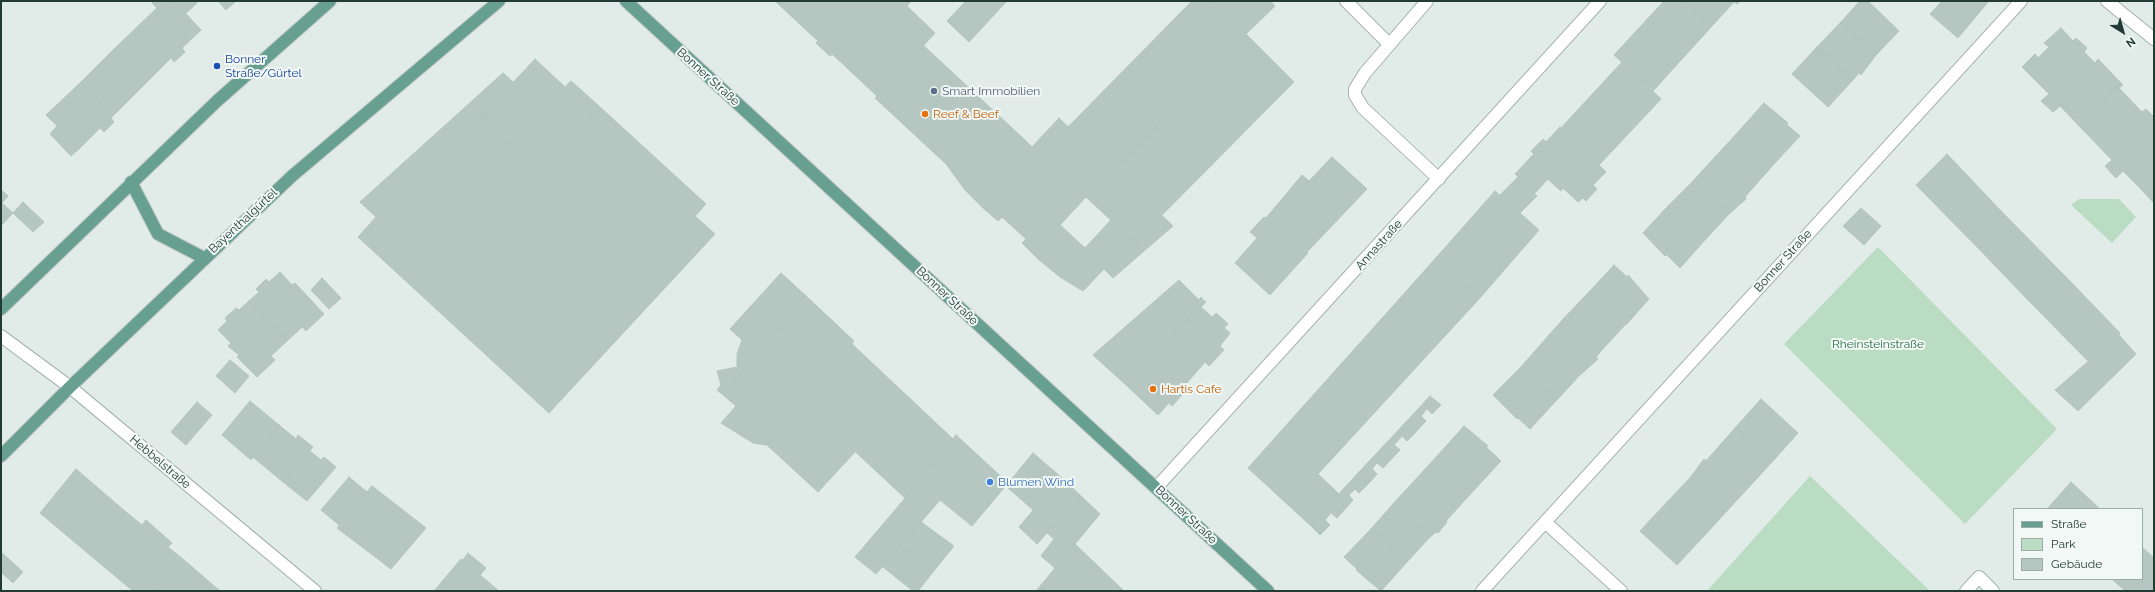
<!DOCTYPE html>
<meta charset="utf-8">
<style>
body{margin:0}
#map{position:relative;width:2155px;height:592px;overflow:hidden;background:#e1ebe7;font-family:Raleway,sans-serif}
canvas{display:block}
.frame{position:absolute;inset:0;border:2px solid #223b34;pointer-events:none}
.legend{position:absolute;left:2013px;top:508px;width:130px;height:72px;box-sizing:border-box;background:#f1f8f5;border:1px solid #9eaca8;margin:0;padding:5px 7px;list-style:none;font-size:12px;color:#223b34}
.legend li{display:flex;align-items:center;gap:8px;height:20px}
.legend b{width:20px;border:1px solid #9eaca8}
.north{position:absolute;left:2103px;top:12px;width:40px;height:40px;-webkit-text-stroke:3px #f1f8f5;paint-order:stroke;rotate:143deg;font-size:11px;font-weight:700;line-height:16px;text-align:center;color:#223b34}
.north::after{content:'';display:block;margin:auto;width:14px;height:18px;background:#223b34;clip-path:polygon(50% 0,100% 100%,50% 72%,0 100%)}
</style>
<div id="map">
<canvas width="2155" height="592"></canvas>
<div class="frame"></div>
<ul class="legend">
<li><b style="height:5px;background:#679f91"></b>Straße</li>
<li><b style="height:11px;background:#badcc3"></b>Park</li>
<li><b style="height:11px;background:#b6c6c0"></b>Gebäude</li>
</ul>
<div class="north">N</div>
</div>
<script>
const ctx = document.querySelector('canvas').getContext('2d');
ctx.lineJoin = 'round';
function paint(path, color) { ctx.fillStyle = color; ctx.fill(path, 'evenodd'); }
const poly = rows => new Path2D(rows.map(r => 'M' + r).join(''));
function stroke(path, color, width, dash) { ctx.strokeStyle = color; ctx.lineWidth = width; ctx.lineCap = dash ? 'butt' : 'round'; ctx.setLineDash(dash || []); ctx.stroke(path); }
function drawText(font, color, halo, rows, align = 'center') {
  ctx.font = font + ' Raleway,sans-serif'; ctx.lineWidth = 4; ctx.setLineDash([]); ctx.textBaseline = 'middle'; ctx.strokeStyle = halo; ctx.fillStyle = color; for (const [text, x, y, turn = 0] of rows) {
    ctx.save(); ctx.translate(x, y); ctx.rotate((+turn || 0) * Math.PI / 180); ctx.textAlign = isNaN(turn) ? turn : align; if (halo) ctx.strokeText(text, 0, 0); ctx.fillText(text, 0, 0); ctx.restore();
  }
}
const green = poly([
 [2079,199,2119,199,2136,217,2112,243,2071,205],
 [1878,247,2057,429,1965,524,1784,344],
 [1810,476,1928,589,1927,591,1707,591]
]);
const building = poly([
 [154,1,174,1,201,30,182,48,185,52,174,62,171,58,169,60,138,26,157,8,152,3,154,1],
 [174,1,195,1,197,3,186,13,174,1],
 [218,1,236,1,226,10,218,1],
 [775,1,911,1,907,6,935,33,877,96,832,54,830,56,816,43,818,41,775,1],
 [966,1,1007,1,969,42,947,21,966,1],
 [1192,1,1213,1,1246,34,1113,170,1068,127,1192,1],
 [1213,1,1270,1,1275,6,1246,34,1213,1],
 [1664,1,1685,1,1712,26,1653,91,1614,55,1664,1],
 [1685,1,1740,1,1737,4,1734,2,1712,26,1685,1],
 [1860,1,1868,1,1899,31,1876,55,1841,22,1860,1],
 [1942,1,1989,1,1958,38,1930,14,1942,1],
 [1841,22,1876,55,1861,75,1859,73,1853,80,1817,47,1841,22],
 [138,26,169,60,141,88,109,54,138,26],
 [2061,28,2073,41,2076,38,2087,48,2084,52,2095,63,2098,59,2121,83,2102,101,2108,108,2084,131,2060,106,2053,112,2041,101,2049,94,2022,67,2035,54,2038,58,2049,47,2044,43,2061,28],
 [1246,34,1294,82,1162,215,1113,170,1246,34],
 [924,46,996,113,946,164,875,98,924,46],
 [1817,47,1853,80,1828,107,1792,74,1817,47],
 [109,54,141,88,113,116,81,82,109,54],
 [535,59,565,87,571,81,600,107,539,173,479,119,535,59],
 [1622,62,1661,99,1599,165,1561,128,1622,62],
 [503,73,513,82,479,119,539,173,600,107,706,204,655,260,675,277,549,413,358,237,376,217,360,202,503,73],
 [81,82,113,116,111,118,114,122,104,132,100,128,80,148,46,115,81,82],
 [2121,83,2123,85,2119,88,2142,112,2146,109,2154,117,2154,166,2136,184,2123,171,2116,178,2105,166,2112,160,2084,131,2108,108,2102,101,2121,83],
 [1764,103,1788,123,1786,124,1800,136,1774,164,1739,131,1764,103],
 [996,113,1086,197,1060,225,1085,248,1111,220,1144,251,1113,278,1104,269,1083,291,1060,277,1038,259,1022,243,1026,239,1002,217,998,221,983,208,965,190,946,164,996,113],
 [1059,118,1173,226,1144,251,1032,147,1059,118],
 [57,126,80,148,71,156,50,134,57,126],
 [1560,127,1606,172,1593,185,1597,189,1586,201,1583,198,1578,202,1563,188,1561,191,1543,175,1546,172,1531,157,1534,154,1531,151,1543,139,1546,142,1560,127],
 [1739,131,1774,164,1751,190,1715,157,1739,131],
 [1947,154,2002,212,1986,228,1992,234,1978,248,1916,185,1947,154],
 [1332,157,1367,189,1307,252,1308,253,1270,295,1235,263,1257,238,1250,232,1264,217,1266,218,1302,175,1309,181,1332,157],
 [1531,157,1546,172,1543,175,1548,179,1535,193,1515,174,1531,157],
 [1715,157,1751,190,1745,197,1746,199,1729,214,1693,181,1715,157],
 [2154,166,2154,203,2136,184,2154,166],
 [1518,177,1537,196,1520,213,1500,195,1518,177],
 [1693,181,1729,214,1705,240,1668,206,1693,181],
 [1,190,8,196,2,203,13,213,1,226,1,190],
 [1495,191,1539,230,1479,299,1435,259,1495,191],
 [23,202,44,222,33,232,13,213,23,202],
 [1668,206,1705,240,1680,268,1666,254,1665,256,1643,233,1668,206],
 [1861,208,1881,226,1864,245,1843,226,1861,208],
 [2002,212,2066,277,2049,293,2043,287,2029,301,1978,248,1992,234,1986,228,2002,212],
 [695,216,715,234,675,277,655,260,695,216],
 [1435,259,1479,299,1318,474,1339,494,1310,525,1248,468,1435,259],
 [1614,265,1627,277,1628,275,1649,299,1626,325,1589,292,1614,265],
 [280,272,292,285,295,283,324,314,306,331,302,327,287,341,249,301,259,292,256,289,266,279,269,282,280,272],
 [781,273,805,295,723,395,717,390,721,385,717,371,737,367,737,354,742,340,730,329,781,273],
 [2066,277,2120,333,2089,362,2029,301,2043,287,2049,293,2066,277],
 [322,278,341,298,329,309,311,290,322,278],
 [1179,280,1199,300,1201,297,1204,301,1126,385,1093,355,1179,280],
 [1589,292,1625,325,1601,351,1564,318,1589,292],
 [805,295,854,341,767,445,753,443,721,423,736,406,723,395,805,295],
 [249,301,287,341,271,356,275,360,257,377,237,357,239,355,228,346,231,343,218,330,227,321,225,318,236,308,239,310,249,301],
 [1204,301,1206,302,1201,307,1212,317,1216,313,1228,324,1224,328,1230,333,1220,346,1224,350,1209,366,1205,362,1186,384,1189,387,1172,406,1169,403,1158,415,1126,385,1204,301],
 [1564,318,1601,351,1596,357,1598,359,1579,376,1542,343,1564,318],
 [2119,335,2136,354,2078,411,2055,390,2119,335],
 [1542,343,1579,376,1556,401,1520,368,1542,343],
 [852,344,953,439,905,498,803,403,852,344],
 [230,360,249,376,235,393,216,376,230,360],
 [1520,368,1556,401,1530,429,1518,418,1517,419,1493,395,1520,368],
 [1430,396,1441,405,1432,414,1427,409,1421,416,1426,421,1415,433,1405,423,1430,396],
 [1761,399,1798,433,1772,462,1735,428,1761,399],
 [250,401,279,425,251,460,222,435,250,401],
 [197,402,212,415,186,445,171,432,197,402],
 [803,403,855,452,818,492,767,445,803,403],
 [1405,423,1415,433,1407,441,1402,436,1394,445,1400,450,1383,468,1377,463,1372,469,1377,474,1370,482,1359,472,1405,423],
 [279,425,296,439,298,435,313,447,283,482,253,457,279,425],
 [1464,426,1488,446,1486,447,1501,461,1475,489,1438,455,1464,426],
 [1735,428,1772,462,1750,486,1714,452,1735,428],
 [956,435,1008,483,972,526,940,500,921,522,901,503,956,435],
 [310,451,321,460,324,457,336,467,307,501,283,482,310,451],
 [1714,452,1750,486,1726,512,1690,478,1704,459,1706,461,1714,452],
 [1033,453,1061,477,1033,510,1006,486,1033,453],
 [1438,455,1475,489,1446,521,1447,522,1438,533,1436,532,1429,538,1393,504,1438,455],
 [76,469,126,512,90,555,40,513,76,469],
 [1359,472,1370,482,1359,493,1355,489,1349,495,1353,500,1347,507,1336,497,1359,472],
 [349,477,367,492,339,525,321,510,349,477],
 [1061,477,1082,497,1054,529,1051,526,1046,530,1047,533,1037,544,1019,527,1061,477],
 [1690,478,1726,512,1704,536,1667,502,1690,478],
 [2071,482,2100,509,2047,509,2071,482],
 [372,486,426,528,391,569,337,528,372,486],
 [1082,497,1100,514,1055,568,1041,556,1054,539,1045,531,1051,526,1054,529,1082,497],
 [1336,497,1347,507,1337,518,1331,513,1325,520,1330,525,1320,535,1310,525,1336,497],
 [1667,502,1704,536,1677,565,1640,531,1667,502],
 [901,503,921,522,876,574,855,557,901,503],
 [1393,504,1429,538,1407,562,1371,529,1393,504],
 [126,512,142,525,146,520,172,543,168,547,184,560,158,591,133,591,90,555,126,512],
 [921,522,954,546,933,572,900,546,921,522],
 [1371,529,1407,562,1381,591,1356,570,1357,569,1344,557,1371,529],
 [1075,544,1124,591,1036,591,1075,544],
 [900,546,933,572,918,591,913,591,883,567,900,546],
 [2142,547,2154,558,2154,591,2125,591,2112,579,2142,579,2142,547],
 [1,552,23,572,13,583,1,572,1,552],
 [468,553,486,568,480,575,499,591,434,591,461,559,463,560,468,553],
 [184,560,220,591,158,591,184,560]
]);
const minor = poly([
 [1346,1,1389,44],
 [1427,1,1365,73,1355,89,1355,95,1363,108,1439,179],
 [2107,1,2154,39],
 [1,336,70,387,315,591],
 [1156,488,1600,1],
 [1545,522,1621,591],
 [1482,591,2021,1],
 [1966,591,1979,577,1993,591]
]);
const major = poly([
 [626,1,1268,591],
 [131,182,158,234,204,258],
 [1,309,217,101,330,1],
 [1,456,70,387,292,176,499,1]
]);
const markers = [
 [217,66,4,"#1a4fb4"],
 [934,91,4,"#5c6f8a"],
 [925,114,4,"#e8710a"],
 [1153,389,4,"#e8710a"],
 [990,482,4,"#3f7fe0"]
];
const transitNames = [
 ["Bonner",225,59],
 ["Straße/Gürtel",225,73]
];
const streetNames = [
 ["Bonner Straße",708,77,42],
 ["Bayenthalgürtel",243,221,-43],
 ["Annastraße",1379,245,-48],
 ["Bonner Straße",1783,261,-48],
 ["Bonner Straße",947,296,43],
 ["Hebbelstraße",160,462,40],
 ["Bonner Straße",1186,515,43]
];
const serviceNames = [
 ["Smart Immobilien",942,91]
];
const foodNames = [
 ["Reef & Beef",933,114],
 ["Hartis Cafe",1161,389]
];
const parkNames = [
 ["Rheinsteinstraße",1878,344]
];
const shopNames = [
 ["Blumen Wind",998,482]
];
paint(green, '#badcc3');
paint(building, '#b6c6c0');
stroke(building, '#b4c4be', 1);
stroke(minor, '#a4b3ae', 14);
stroke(major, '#c1c8c6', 14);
stroke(minor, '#fff', 12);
stroke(major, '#679f91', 12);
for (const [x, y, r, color] of markers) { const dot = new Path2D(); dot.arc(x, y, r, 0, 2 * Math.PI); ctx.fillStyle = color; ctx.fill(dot); stroke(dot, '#f1f8f5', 1.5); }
drawText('12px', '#164399', '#f1f8f5', transitNames, 'left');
drawText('12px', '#223b34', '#f1f8f5', streetNames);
drawText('12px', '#4e5e75', '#f1f8f5', serviceNames, 'left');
drawText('12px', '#c56008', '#f1f8f5', foodNames, 'left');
drawText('12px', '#2d7148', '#f1f8f5', parkNames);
drawText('12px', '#366cbe', '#f1f8f5', shopNames, 'left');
</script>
